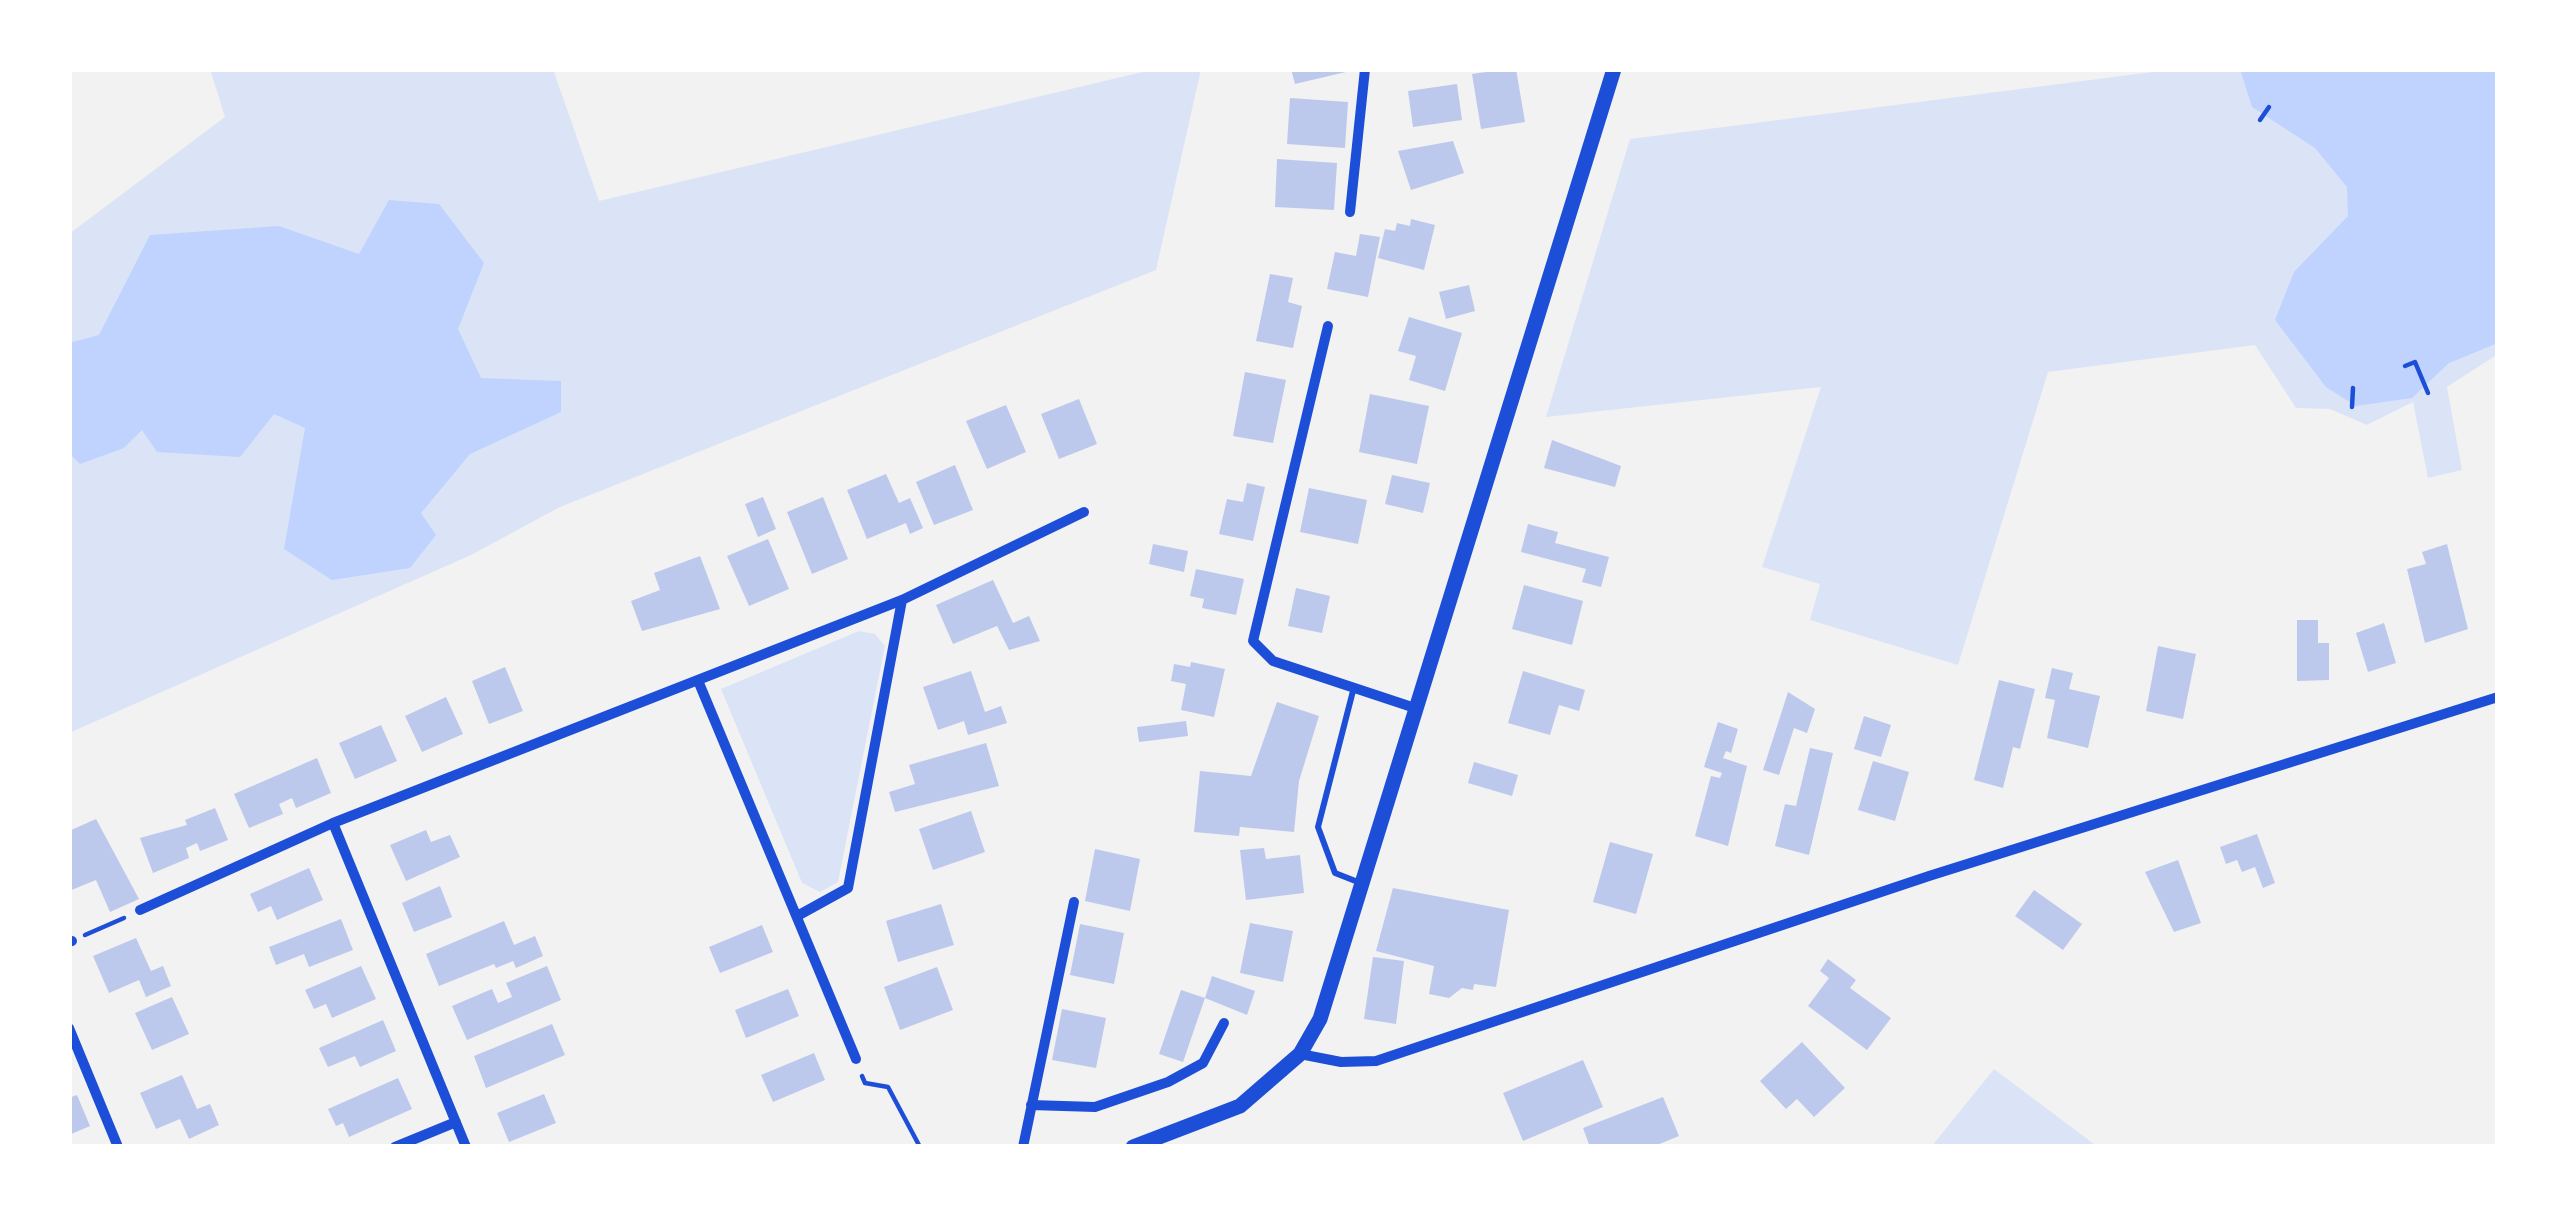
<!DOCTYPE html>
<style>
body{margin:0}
#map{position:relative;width:2567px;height:1216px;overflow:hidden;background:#f2f2f2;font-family:Literata,serif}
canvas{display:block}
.frame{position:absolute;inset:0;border:72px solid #fff;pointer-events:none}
</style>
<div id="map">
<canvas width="2567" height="1216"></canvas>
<div class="frame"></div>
</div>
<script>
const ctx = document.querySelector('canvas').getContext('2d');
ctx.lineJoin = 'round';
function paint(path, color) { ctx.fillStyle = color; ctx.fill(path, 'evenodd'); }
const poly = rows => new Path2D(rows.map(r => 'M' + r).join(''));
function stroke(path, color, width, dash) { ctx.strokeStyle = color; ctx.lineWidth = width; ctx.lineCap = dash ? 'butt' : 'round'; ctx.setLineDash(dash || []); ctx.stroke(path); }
const green = poly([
 [210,69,553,69,599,201,1155,69,1201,69,1156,270,560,507,471,555,69,733,69,234,225,117],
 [2176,69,2498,69,2498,354,2447,387,2462,470,2428,478,2413,402,2367,425,2330,409,2296,408,2255,345,2048,372,1958,665,1810,620,1820,584,1762,567,1821,387,1546,417,1630,139],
 [859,631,875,634,885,646,838,882,820,892,802,883,721,689],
 [1994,1069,2098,1147,1931,1147]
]);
const water = poly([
 [2240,69,2498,69,2498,343,2449,363,2412,398,2356,406,2326,387,2275,320,2294,272,2348,216,2347,187,2315,148,2252,107],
 [389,200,439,204,484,263,458,329,481,378,561,381,561,412,470,454,421,513,436,535,410,568,332,580,284,549,305,428,274,414,240,457,157,452,142,430,124,448,80,464,69,453,69,343,99,335,150,235,279,226,359,254]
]);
const building = poly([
 [1291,69,1350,69,1350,71,1295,84],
 [1507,69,1516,69,1525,122,1481,129,1472,74],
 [1457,84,1462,120,1413,127,1408,91],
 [1290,98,1348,102,1345,148,1287,144],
 [1453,141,1464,173,1411,190,1398,151],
 [1277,159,1337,163,1334,210,1275,207],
 [1411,219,1435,225,1424,270,1378,258,1385,229,1395,231,1397,223,1410,226],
 [1360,234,1380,237,1368,297,1327,289,1335,252,1356,256],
 [1270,274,1293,278,1288,302,1302,306,1293,348,1256,341],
 [1469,285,1475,311,1446,319,1439,292],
 [1409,317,1462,333,1445,391,1409,380,1416,356,1398,351],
 [1245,372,1286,380,1273,443,1233,436],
 [1370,394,1429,406,1417,464,1359,452],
 [1079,399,1097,444,1059,459,1041,414],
 [1006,405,1026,452,987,469,966,421],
 [1552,440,1621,466,1615,487,1544,468],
 [955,465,973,510,934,525,916,482],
 [886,474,899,503,910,498,923,528,910,534,906,523,867,539,847,490],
 [1392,475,1430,483,1423,513,1385,504],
 [1247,483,1265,487,1253,541,1219,534,1227,499,1243,502],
 [1309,488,1367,500,1358,544,1300,532],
 [763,497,776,529,758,537,745,504],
 [823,497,848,559,812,574,787,512],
 [1528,524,1558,532,1555,543,1609,557,1601,587,1582,582,1586,569,1521,552],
 [768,539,789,589,749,606,727,556],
 [1153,544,1188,551,1184,572,1149,564],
 [2447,544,2468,629,2425,643,2407,569,2426,564,2422,552],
 [700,556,720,609,642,631,631,601,660,590,654,573],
 [1196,569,1244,579,1236,615,1202,608,1204,599,1190,596],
 [993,580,1013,623,1029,616,1040,641,1009,650,997,626,953,644,936,605],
 [1524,585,1583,601,1572,645,1512,629],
 [1296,588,1330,596,1322,633,1288,626],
 [2297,620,2318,620,2318,643,2329,643,2329,680,2297,681],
 [2384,623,2396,663,2368,672,2356,633],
 [2158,646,2196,654,2183,719,2146,711],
 [1191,662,1225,669,1214,717,1181,710,1186,684,1171,681,1174,664,1190,667],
 [505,667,523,711,489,724,472,681],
 [2052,668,2073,673,2069,689,2100,696,2088,748,2047,738,2055,700,2045,698],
 [971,671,985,712,1001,706,1007,723,968,735,964,721,938,730,923,687],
 [1523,671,1585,690,1579,711,1559,705,1550,735,1508,723],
 [1999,680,2035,689,2020,749,2013,747,2003,788,1974,780],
 [1788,692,1815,709,1807,733,1794,728,1779,775,1763,770],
 [446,697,463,734,422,752,405,716],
 [1277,702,1319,716,1299,781,1294,832,1240,827,1239,836,1194,832,1200,771,1251,776],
 [1864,716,1891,725,1881,757,1854,749],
 [1186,721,1188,736,1139,742,1137,727],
 [1718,722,1738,729,1731,753,1726,751,1723,758,1747,766,1728,846,1695,836,1711,776,1720,778,1722,773,1704,767],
 [381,725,397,761,355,779,339,743],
 [986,743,999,786,895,812,889,792,915,784,909,765],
 [1810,748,1833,753,1809,855,1775,846,1785,804,1796,806],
 [317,758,331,793,296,808,292,798,279,804,283,814,249,828,234,794],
 [1873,761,1909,772,1895,821,1858,810],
 [1474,762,1518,775,1512,796,1468,783],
 [215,808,228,840,200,851,197,843,186,848,189,858,153,873,140,838,187,825,185,820],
 [971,811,985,852,933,870,919,829],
 [96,819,139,899,110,912,96,880,69,891,69,831],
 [426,830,431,842,450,835,460,857,406,881,390,845],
 [2257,834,2275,883,2263,888,2255,867,2242,872,2237,860,2226,864,2220,847],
 [1610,842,1653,854,1636,914,1593,902],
 [1264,848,1266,859,1300,855,1304,893,1246,900,1240,850],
 [1095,849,1140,859,1130,911,1085,901],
 [2178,860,2201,923,2174,932,2145,872],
 [309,868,323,900,277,920,271,906,258,912,250,894],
 [440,886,452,917,414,932,402,903],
 [1393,888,1509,910,1496,987,1474,984,1473,990,1462,988,1449,998,1429,994,1434,966,1376,951],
 [2034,890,2082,924,2063,950,2015,916],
 [941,904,954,945,898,962,886,921],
 [341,919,353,950,309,967,304,954,276,965,269,947],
 [504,921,514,945,535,936,543,956,516,968,513,961,496,968,494,964,439,986,426,954],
 [1250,923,1293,931,1283,982,1240,973],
 [1080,924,1124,933,1114,984,1070,975],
 [762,925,773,952,720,973,709,947],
 [136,938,151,971,163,966,171,986,146,997,139,980,109,993,93,956],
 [1373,957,1404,961,1396,1024,1364,1019],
 [1828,959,1856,980,1850,988,1891,1018,1867,1050,1808,1006,1829,978,1820,971],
 [361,966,376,999,332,1018,326,1004,314,1009,305,990],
 [547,966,561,1000,467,1040,452,1006,492,989,498,1003,512,997,506,983],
 [937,967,953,1010,900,1030,884,987],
 [1212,976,1255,991,1247,1015,1205,998],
 [788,989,799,1016,746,1038,735,1010],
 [1181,990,1205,998,1183,1062,1159,1054],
 [172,997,189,1034,152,1050,135,1013],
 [1062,1009,1106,1018,1096,1068,1052,1060],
 [383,1020,396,1051,360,1067,355,1056,328,1067,319,1048],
 [552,1024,565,1055,486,1088,474,1056],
 [1802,1042,1845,1088,1814,1117,1797,1099,1786,1109,1760,1081],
 [814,1053,825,1080,773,1102,761,1075],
 [1583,1060,1603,1107,1523,1141,1503,1093],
 [182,1075,197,1109,210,1104,219,1125,189,1139,180,1119,156,1129,140,1093],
 [398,1078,412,1109,349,1137,343,1123,336,1126,328,1109],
 [544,1094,556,1123,509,1142,497,1113],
 [77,1095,90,1126,69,1135,69,1098],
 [1663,1097,1679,1136,1652,1147,1590,1147,1583,1128]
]);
const path = poly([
 [2260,120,2269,107],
 [2405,366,2415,362,2428,393],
 [2352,407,2353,388],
 [85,935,124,918],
 [862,1076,865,1083,888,1087,920,1147]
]);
const service = poly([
 [1354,687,1318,827,1335,873,1358,882]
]);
const minor = poly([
 [1350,212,1365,69],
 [1328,326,1253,641,1273,661,1418,709],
 [699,683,856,1059],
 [140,910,333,823],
 [799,915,848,888,902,600],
 [69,942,72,941],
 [69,1028,118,1147],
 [1300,1054,1341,1062,1376,1061,1929,876,2498,697],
 [1031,1105,1095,1107,1168,1082,1203,1063,1224,1023],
 [395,1147,456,1122],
 [466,1147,333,823,902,600,1084,512],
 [1023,1147,1074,902]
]);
const secondary = poly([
 [1133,1147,1240,1106,1300,1054,1320,1019,1614,69]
]);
paint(green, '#dbe4f7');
paint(water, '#bfd3fe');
paint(building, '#bdc9ec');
stroke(path, '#1d4ed8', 4.5);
stroke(service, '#1d4ed8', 6);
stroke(minor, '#1d4ed8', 10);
stroke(secondary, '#1d4ed8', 15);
</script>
